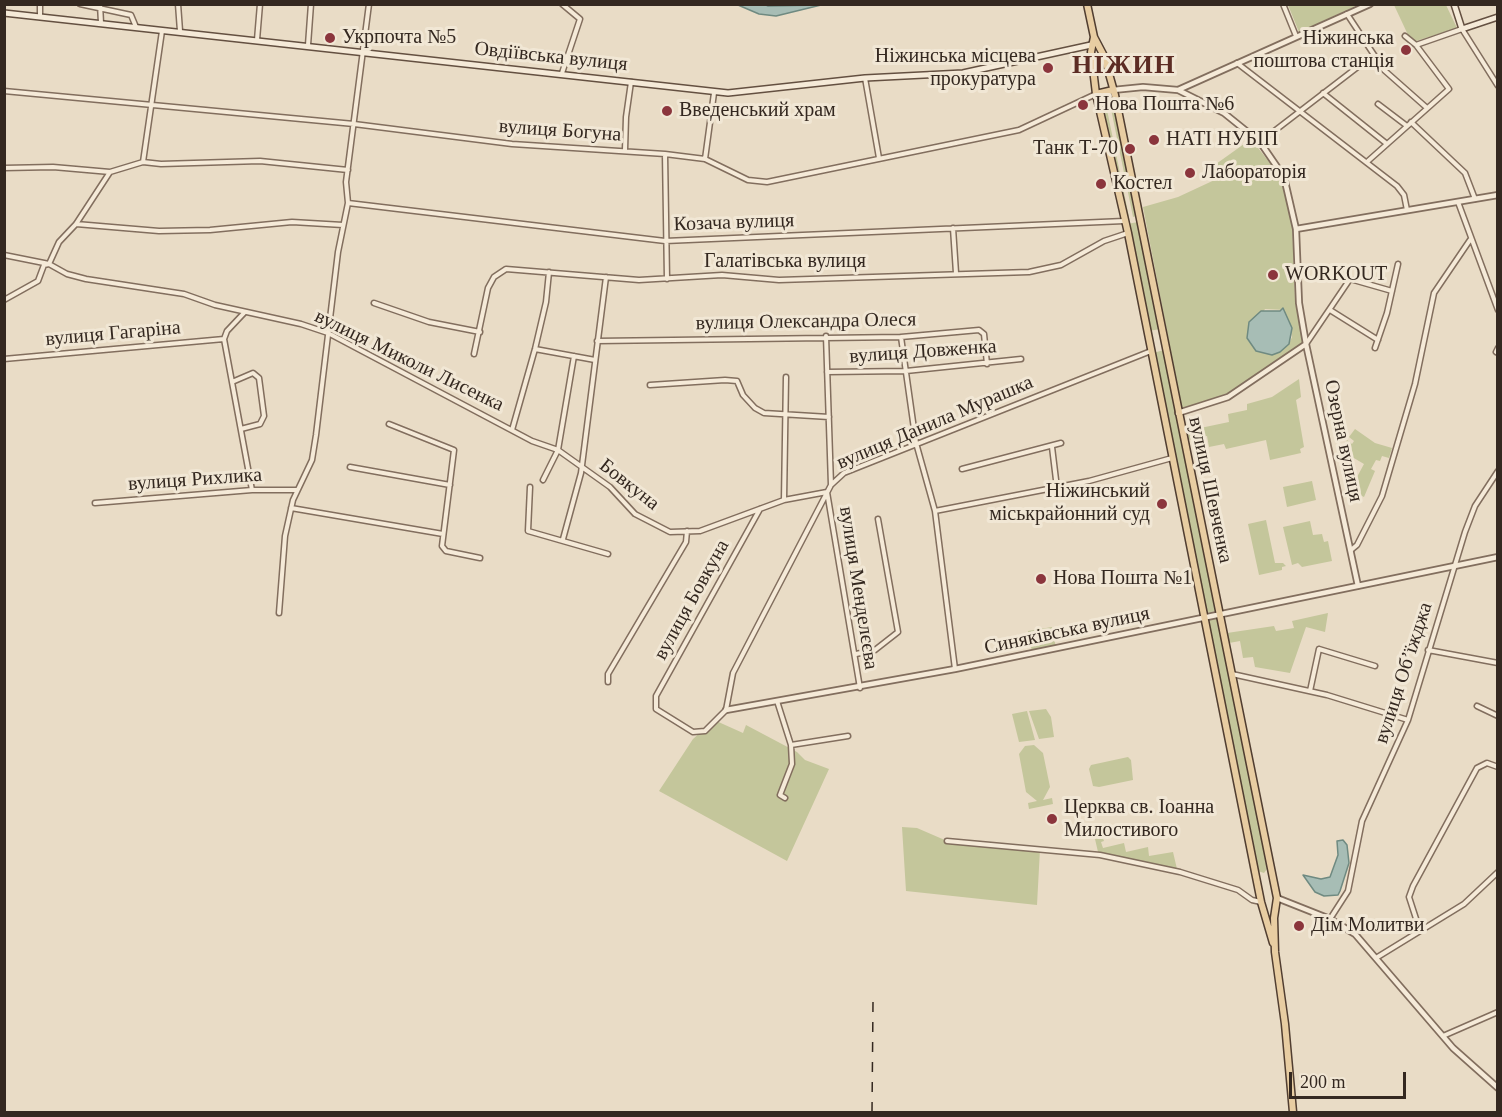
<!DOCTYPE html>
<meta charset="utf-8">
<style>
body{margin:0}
#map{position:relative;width:1502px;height:1117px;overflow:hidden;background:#e9dcc6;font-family:"Times New Roman",serif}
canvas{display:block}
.frame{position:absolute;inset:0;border:6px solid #342820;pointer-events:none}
.scale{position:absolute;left:1289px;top:1072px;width:117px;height:27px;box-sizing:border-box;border:3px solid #342820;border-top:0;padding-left:8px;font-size:18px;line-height:21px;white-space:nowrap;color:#342820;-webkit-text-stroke:4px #f1e7d5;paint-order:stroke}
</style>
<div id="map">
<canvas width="1502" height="1117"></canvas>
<div class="frame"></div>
<div class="scale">200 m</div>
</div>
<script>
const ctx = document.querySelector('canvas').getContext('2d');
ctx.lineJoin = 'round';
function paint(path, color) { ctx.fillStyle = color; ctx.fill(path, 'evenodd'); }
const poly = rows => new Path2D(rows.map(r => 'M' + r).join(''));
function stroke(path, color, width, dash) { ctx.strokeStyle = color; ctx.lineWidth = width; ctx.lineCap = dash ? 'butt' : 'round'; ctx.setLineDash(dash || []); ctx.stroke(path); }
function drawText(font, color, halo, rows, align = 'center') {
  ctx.font = font + ' "Times New Roman",serif'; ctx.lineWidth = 6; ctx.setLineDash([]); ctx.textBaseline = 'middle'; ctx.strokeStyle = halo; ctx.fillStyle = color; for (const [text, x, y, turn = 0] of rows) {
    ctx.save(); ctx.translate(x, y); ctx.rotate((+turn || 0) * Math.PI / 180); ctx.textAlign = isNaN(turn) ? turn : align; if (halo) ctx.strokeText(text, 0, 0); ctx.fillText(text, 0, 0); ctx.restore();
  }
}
const green = poly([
 [1360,4,1299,32,1288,5,1288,4],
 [1394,5,1446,5,1457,28,1416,41,1409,37],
 [1113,98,1137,216,1133,217,1109,99],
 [1105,100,1129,217,1125,218,1101,101],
 [1251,139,1277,172,1287,198,1292,222,1295,301,1303,343,1229,393,1182,409,1143,207,1178,197,1221,177,1216,164],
 [1265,309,1285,310,1283,314,1289,321,1292,337,1289,344,1272,355,1256,351,1247,338],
 [1138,222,1160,329,1149,331,1127,224],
 [1164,350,1216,611,1206,613,1153,353],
 [1299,379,1301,397,1296,400,1304,447,1300,449,1301,453,1270,460,1266,440,1226,449,1224,444,1209,447,1207,436,1188,440,1186,431,1229,422,1228,414,1247,410,1247,404,1272,397],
 [1355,429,1375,443,1392,448,1389,458,1382,456,1380,461,1376,460,1371,469,1375,471,1364,497,1350,490,1364,464,1342,451,1347,440,1352,444,1354,441,1349,437],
 [1312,481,1316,500,1287,507,1283,487],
 [1266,520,1275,563,1283,563,1286,566,1282,567,1282,570,1259,575,1248,524],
 [1310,521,1313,535,1322,534,1324,542,1328,541,1332,561,1302,567,1298,563,1292,565,1283,527],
 [1328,613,1325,632,1306,627,1290,673,1255,667,1253,657,1243,658,1240,641,1229,643,1227,633,1274,626,1276,631,1294,628,1292,621],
 [1218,618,1267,869,1264,873,1258,871,1208,620],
 [1052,627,1056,648,1032,652,1028,631],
 [1046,709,1051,717,1054,737,1039,739,1029,711],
 [1027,711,1035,740,1019,742,1012,714],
 [714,720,743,733,746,725,797,752,805,760,829,769,787,861,659,791,693,739],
 [1034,745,1043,753,1050,787,1043,800,1052,798,1053,804,1029,809,1028,803,1037,801,1026,792,1019,754,1025,746],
 [1128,757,1131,760,1133,780,1099,787,1093,786,1089,769,1091,765],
 [902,827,917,828,947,841,1040,849,1037,905,906,891],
 [1102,836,1104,841,1101,842,1103,848,1124,843,1126,852,1148,847,1149,856,1173,852,1177,869,1098,852,1095,839]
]);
const water = poly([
 [764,4,768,6,821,5,776,16,759,14,738,5,764,4],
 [1283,308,1292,328,1289,344,1280,352,1272,355,1256,351,1247,338,1249,322,1261,311,1280,311,1283,308],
 [1343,840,1347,845,1349,863,1340,891,1338,895,1324,896,1315,892,1303,875,1321,879,1330,877,1338,855,1337,841,1343,840]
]);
const minor = poly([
 [80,4,131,15,136,27],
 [100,4,101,23],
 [178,4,180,31],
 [1283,4,1296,36],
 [1347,14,1384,70,1427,108],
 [40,16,40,4],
 [257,40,260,4],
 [308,45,311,4],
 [1416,45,1462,29,1498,86],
 [1237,63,1397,186,1404,195,1407,210],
 [562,73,580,19,562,4],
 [865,78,879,158],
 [4,91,354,124,512,144,665,154,705,159,748,180,767,182,1019,130,1096,94],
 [1323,93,1387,144],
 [1378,104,1407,126],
 [1411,122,1465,173,1475,199],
 [1260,142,1372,56],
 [625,150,626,117,631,82],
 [665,154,667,279],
 [705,159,714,93],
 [1368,161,1449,89,1416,45,1405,36],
 [143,162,161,164,260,161,348,170],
 [4,168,53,167,110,172],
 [1458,202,1498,310],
 [348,203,665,241,1124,221],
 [76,224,159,231,210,230,292,222,343,225],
 [953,228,956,273],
 [4,255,49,264,67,274,86,279,184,294,215,305,301,324,328,333,532,441,558,450,610,487,635,514,670,532,700,531,784,500,827,492,860,688],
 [4,300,38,281,44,265,49,264,59,242,76,224,110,172,143,162,162,31],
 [374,303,429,322,480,332],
 [1330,310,1378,340],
 [244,313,227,331,224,339,252,490],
 [826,336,831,485],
 [901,337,916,443,935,511,955,669],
 [597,341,901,337,979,330,984,334,987,364],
 [1306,344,1350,279,1392,291],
 [1375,348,1387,313,1398,264],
 [535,349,595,360],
 [1496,352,1498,348],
 [474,354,488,288,494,277,506,269,639,280,722,275,779,280,1029,272,1061,265,1104,241,1128,233],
 [4,359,224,339],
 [827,372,906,371,1021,359],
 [232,382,253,373,259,378,264,416,260,424,241,429],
 [650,385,725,380,737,381,743,395,755,408,764,413,829,417],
 [389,424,454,450,442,546,446,551,480,558],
 [512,430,535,349,546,302,549,272],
 [1052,447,1057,488],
 [350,467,450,485],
 [962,469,1061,443],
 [543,480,558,450,574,356],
 [530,487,528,531,608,554],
 [784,500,786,377],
 [95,503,252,490,297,490],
 [291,508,443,534],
 [760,509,656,696,656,709,693,732,705,731,726,710,733,673,831,485,844,473,1151,351],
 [935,511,1089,481,1172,458],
 [563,539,581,473,606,277],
 [1351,550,1357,545,1382,496,1415,384,1434,293,1470,240],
 [279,613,285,536,293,500,312,460,316,435,338,252,348,203,346,182,369,4],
 [1428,650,1498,663],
 [856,654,875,650,898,632,878,519],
 [1232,674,1327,695,1408,720],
 [608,682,608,674,686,542,687,531],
 [1310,691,1319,649,1375,666],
 [777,701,791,745,848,736],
 [1477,706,1498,716],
 [785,798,780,795,792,764,791,745],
 [947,841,1100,855,1180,872,1238,890,1252,900,1261,902],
 [1330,919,1348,891,1362,821,1408,720,1465,532,1475,506,1498,471],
 [1420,931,1409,897,1413,886,1477,768,1487,763,1498,767],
 [1376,958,1464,904,1498,872],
 [1443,1036,1498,1012]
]);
const tertiary = poly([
 [1113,90,1143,87,1178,90,1370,4],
 [1296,229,1498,195],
 [1306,344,1358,586],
 [1178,413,1228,397,1306,344,1299,303,1296,229,1284,177,1260,142,1224,113,1178,90],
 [726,710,955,669,1498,557],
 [1277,898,1330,919,1355,934,1453,1048,1498,1088]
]);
const secondary = poly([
 [1454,4,1462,29,1498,17],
 [4,13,728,93,865,78,963,73,1091,45]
]);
const primary = poly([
 [1087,4,1094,37,1104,56,1115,95,1277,898,1274,918,1275,952,1285,1024,1293,1112],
 [1094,37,1091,52,1096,94,1128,233,1261,902,1273,943],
 [1096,94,1113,90]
]);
const rail = poly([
 [872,1112,873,1002]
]);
const markers = [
 [330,38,6,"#8b353c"],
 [1406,50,6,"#8b353c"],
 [1048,68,6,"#8b353c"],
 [1083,105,6,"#8b353c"],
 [667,111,6,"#8b353c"],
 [1154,140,6,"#8b353c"],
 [1130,149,6,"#8b353c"],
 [1190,173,6,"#8b353c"],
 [1101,184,6,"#8b353c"],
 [1273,275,6,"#8b353c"],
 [1162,504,6,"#8b353c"],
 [1041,579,6,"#8b353c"],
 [1052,819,6,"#8b353c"],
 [1299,926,6,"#8b353c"]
];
const poiNames = [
 ["Укрпочта №5",342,38],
 ["Ніжинська",1394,39,"right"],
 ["поштова станція",1394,62,"right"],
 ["Ніжинська місцева",1036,57,"right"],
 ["прокуратура",1036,80,"right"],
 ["Нова Пошта №6",1095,105],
 ["Введенський храм",679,111],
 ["НАТІ НУБІП",1166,140],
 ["Танк Т-70",1118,149,"right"],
 ["Лабораторія",1202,173],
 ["Костел",1113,184],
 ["WORKOUT",1285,275],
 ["Ніжинський",1150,492,"right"],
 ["міськрайонний суд",1150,515,"right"],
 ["Нова Пошта №1",1053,579],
 ["Церква св. Іоанна",1064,808],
 ["Милостивого",1064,831],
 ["Дім Молитви",1311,926]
];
const streetNames = [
 ["Овдіївська вулиця",551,57,6],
 ["вулиця Богуна",560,131,4],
 ["Козача вулиця",734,223,-2],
 ["Галатівська вулиця",785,262],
 ["вулиця Олександра Олеся",806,322,-1],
 ["вулиця Гагаріна",113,334,-5],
 ["вулиця Довженка",923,352,-4],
 ["вулиця Миколи Лисенка",409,361,26],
 ["вулиця Данила Мурашка",935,423,-23],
 ["Озерна вулиця",1343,441,78],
 ["вулиця Рихлика",195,480,-4],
 ["Бовкуна",629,485,38],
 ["вулиця Шевченка",1210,490,78],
 ["вулиця Менделєєва",858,588,81],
 ["вулиця Бовкуна",692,600,-61],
 ["Синяківська вулиця",1067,631,-12],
 ["вулиця Обʼїжджа",1404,673,-72]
];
const districtNames = [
 ["НІЖИН",1124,66]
];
paint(green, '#c4c69b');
paint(water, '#a7bdb5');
stroke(water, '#6f8a81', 1.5);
stroke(minor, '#826e5e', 7);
stroke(tertiary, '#826e5e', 8);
stroke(secondary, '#645041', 8);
stroke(primary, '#513e31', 9);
stroke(minor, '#f5ead8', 4);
stroke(tertiary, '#f5ead8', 4.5);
stroke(secondary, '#f5ead8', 5);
stroke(primary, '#e8cda2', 6);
stroke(rail, '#342820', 1.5, [10, 10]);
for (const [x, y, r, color] of markers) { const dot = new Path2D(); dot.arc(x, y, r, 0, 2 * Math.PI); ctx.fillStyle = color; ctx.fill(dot); stroke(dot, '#f1e7d5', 2); }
drawText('20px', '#342820', '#f1e7d5', poiNames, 'left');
drawText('20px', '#342820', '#f1e7d5', streetNames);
ctx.letterSpacing = '1.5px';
drawText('bold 26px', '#5c2c24', '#f1e7d5', districtNames);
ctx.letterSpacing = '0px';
</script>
